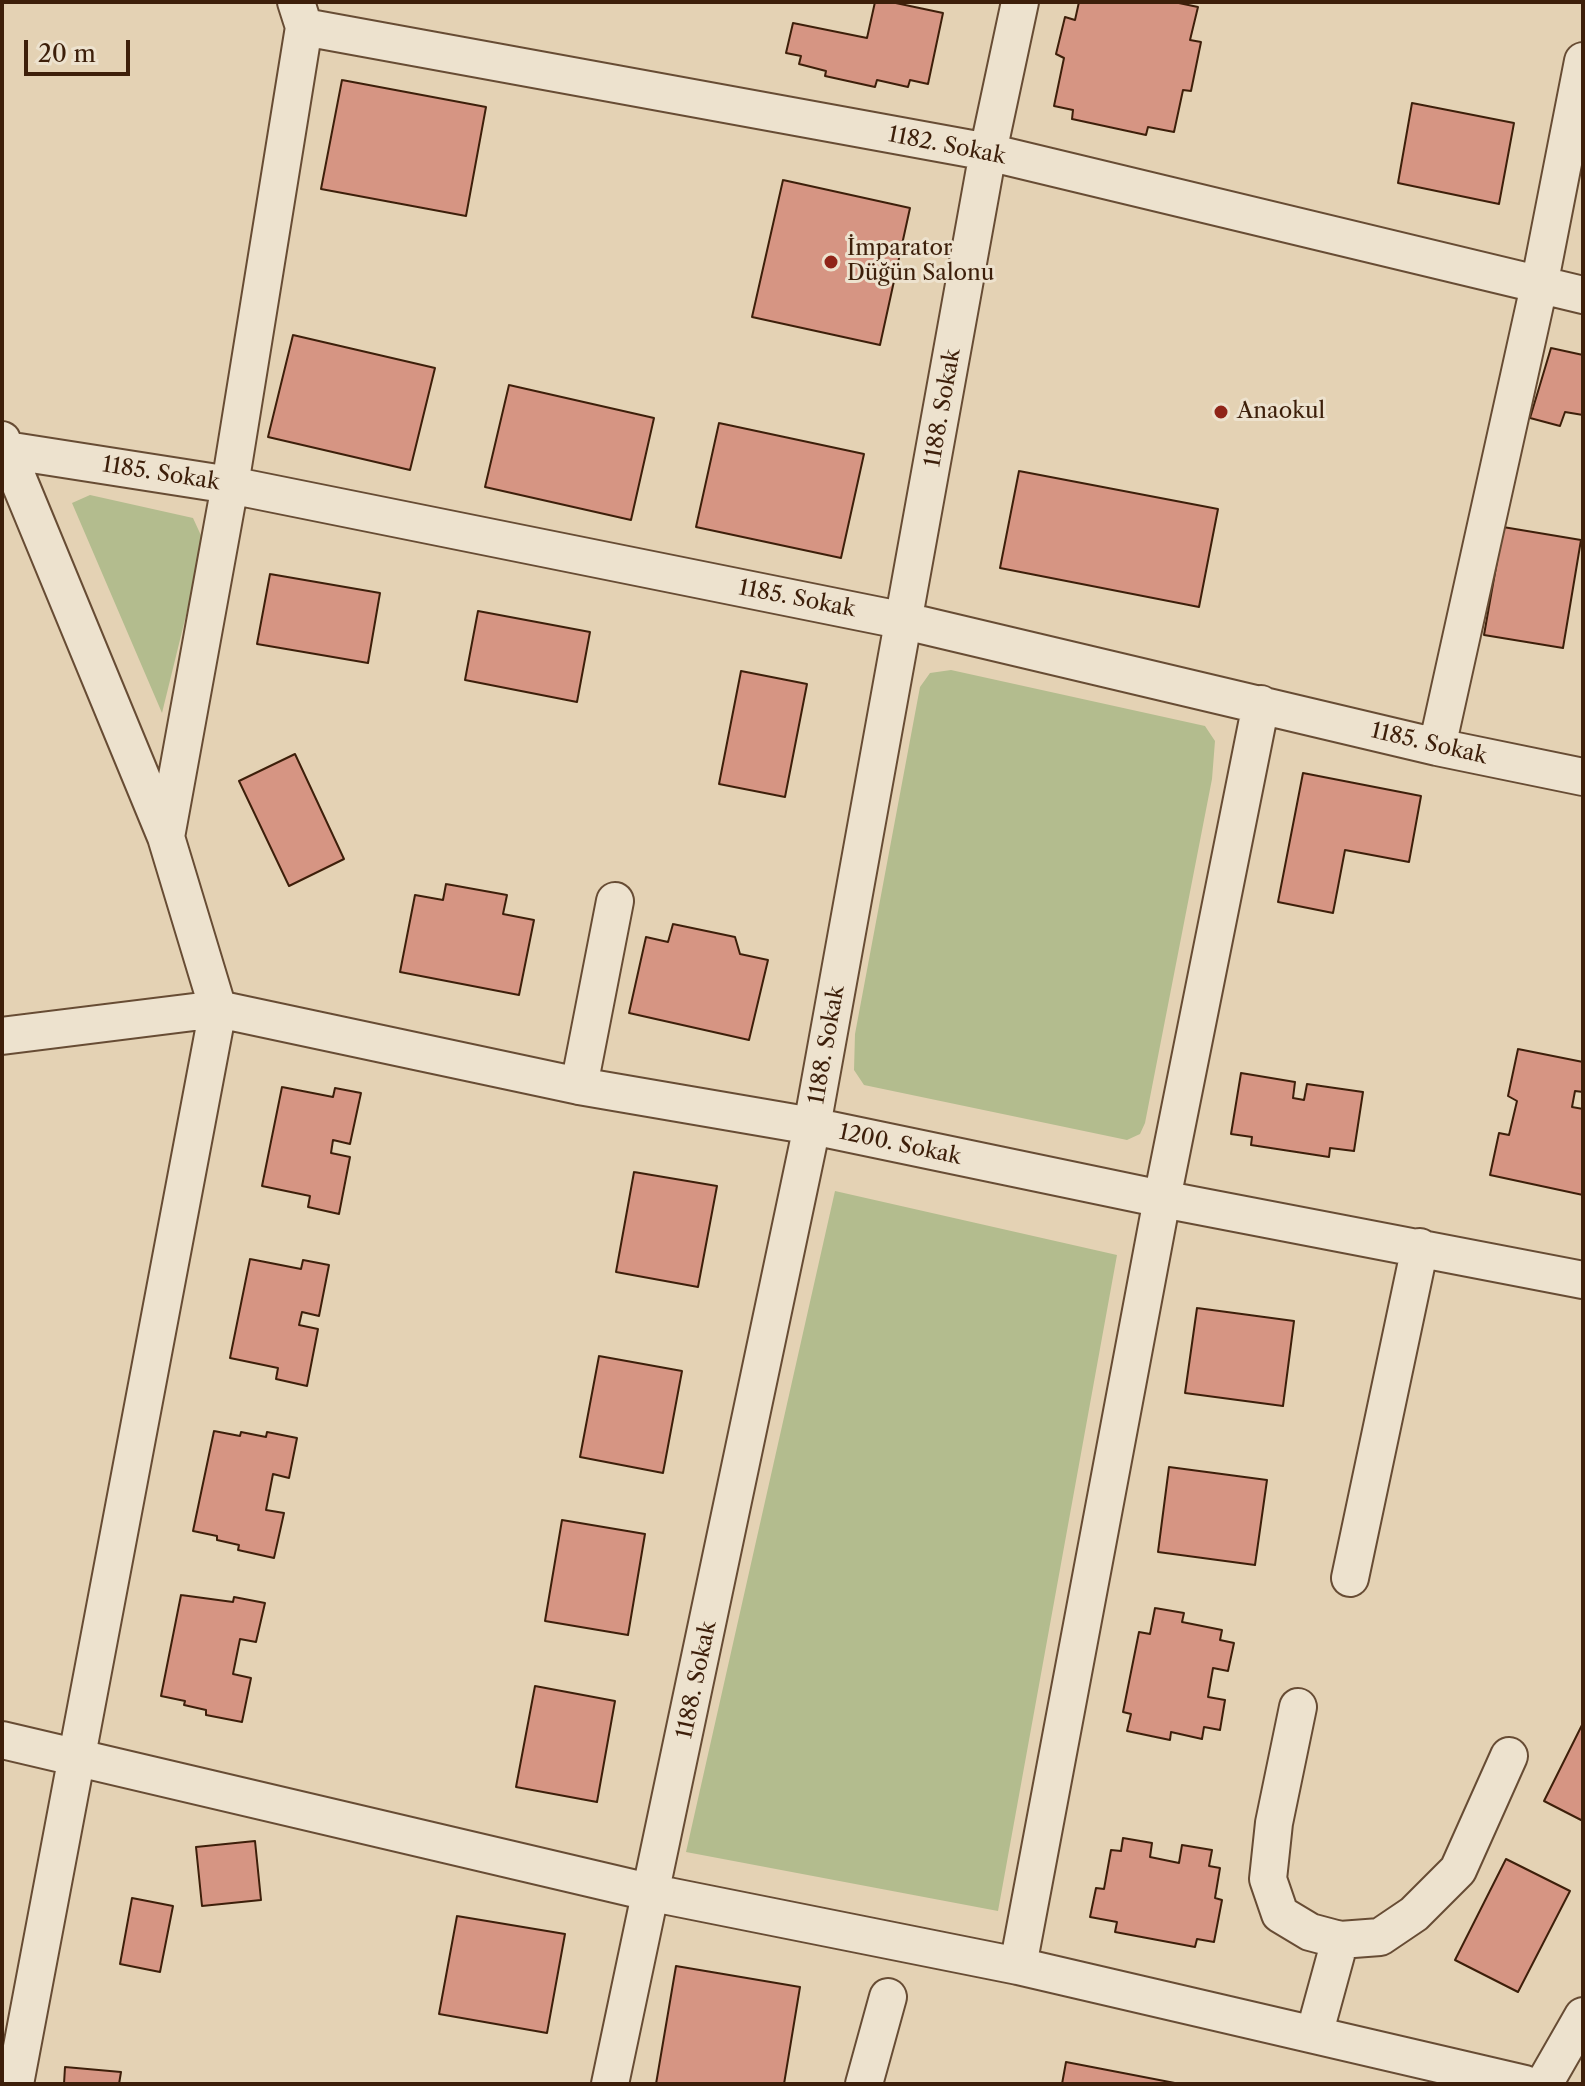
<!DOCTYPE html>
<meta charset="utf-8">
<style>
body{margin:0}
#map{position:relative;width:1585px;height:2086px;overflow:hidden;background:#e4d2b4;font-family:"Libre Caslon Text",serif}
canvas{display:block}
.frame{position:absolute;inset:0;border:4px solid #3d1f0a;pointer-events:none}
.scale{position:absolute;left:24px;top:40px;width:106px;height:36px;box-sizing:border-box;border:4px solid #3d1f0a;border-top:0;padding-left:10px;font-size:24px;line-height:28px;white-space:nowrap;color:#3d1f0a;-webkit-text-stroke:6px #ede2ce;paint-order:stroke}
</style>
<div id="map">
<canvas width="1585" height="2086"></canvas>
<div class="frame"></div>
<div class="scale">20 m</div>
</div>
<script>
const ctx = document.querySelector('canvas').getContext('2d');
ctx.lineJoin = 'round';
function paint(path, color) { ctx.fillStyle = color; ctx.fill(path, 'evenodd'); }
const poly = rows => new Path2D(rows.map(r => 'M' + r).join(''));
function stroke(path, color, width, dash) { ctx.strokeStyle = color; ctx.lineWidth = width; ctx.lineCap = dash ? 'butt' : 'round'; ctx.setLineDash(dash || []); ctx.stroke(path); }
function drawText(font, color, halo, rows, align = 'center') {
  ctx.font = font + ' "Libre Caslon Text",serif'; ctx.lineWidth = 6; ctx.setLineDash([]); ctx.textBaseline = 'middle'; ctx.strokeStyle = halo; ctx.fillStyle = color; for (const [text, x, y, turn = 0] of rows) {
    ctx.save(); ctx.translate(x, y); ctx.rotate((+turn || 0) * Math.PI / 180); ctx.textAlign = isNaN(turn) ? turn : align; if (halo) ctx.strokeText(text, 0, 0); ctx.fillText(text, 0, 0); ctx.restore();
  }
}
const green = poly([
 [90,495,193,518,204,542,162,713,72,503],
 [951,670,1205,726,1215,741,1212,779,1145,1123,1140,1134,1127,1140,864,1085,854,1070,855,1034,920,687,930,673],
 [835,1191,1117,1255,998,1911,686,1852]
]);
const building = poly([
 [875,2,891,2,943,13,928,84,910,80,908,87,877,80,875,87,825,76,826,71,799,64,801,56,786,53,793,23,867,38,875,2],
 [1079,2,1174,2,1198,7,1190,40,1201,42,1191,91,1183,90,1174,132,1148,127,1146,135,1072,119,1073,110,1054,106,1064,58,1056,54,1065,17,1075,20,1079,2],
 [342,80,486,107,466,216,321,189,342,80],
 [1412,103,1514,123,1499,204,1398,183,1412,103],
 [783,180,910,208,880,345,752,317,783,180],
 [293,335,435,368,410,470,268,437,293,335],
 [1551,348,1583,355,1583,415,1565,412,1560,426,1530,418,1551,348],
 [509,385,654,418,631,520,485,487,509,385],
 [719,423,864,454,841,558,696,527,719,423],
 [1019,471,1218,509,1199,607,1000,568,1019,471],
 [1503,527,1581,540,1563,648,1484,635,1503,527],
 [270,574,380,593,368,663,257,644,270,574],
 [478,611,590,632,577,702,465,680,478,611],
 [741,671,807,684,785,797,719,784,741,671],
 [295,754,344,859,289,886,239,781,295,754],
 [1303,773,1421,796,1409,862,1345,850,1333,913,1278,902,1303,773],
 [446,884,507,895,503,914,534,920,519,995,400,972,415,895,443,900,446,884],
 [673,924,735,937,740,954,768,960,749,1040,629,1013,646,937,668,942,673,924],
 [1518,1049,1583,1062,1583,1092,1575,1091,1572,1107,1583,1109,1583,1195,1490,1175,1499,1133,1509,1135,1517,1101,1508,1096,1518,1049],
 [1241,1073,1295,1082,1293,1098,1304,1100,1307,1084,1363,1092,1354,1151,1330,1148,1329,1157,1251,1145,1252,1137,1231,1134,1241,1073],
 [282,1087,333,1097,335,1088,361,1093,350,1144,333,1140,331,1153,350,1157,339,1214,308,1207,310,1196,262,1186,282,1087],
 [634,1172,717,1186,698,1287,616,1272,634,1172],
 [250,1259,301,1269,303,1260,329,1265,319,1316,302,1312,299,1325,318,1329,307,1386,276,1379,278,1368,230,1358,250,1259],
 [1197,1308,1294,1321,1283,1406,1185,1393,1197,1308],
 [599,1356,682,1371,663,1473,580,1457,599,1356],
 [214,1431,240,1436,241,1432,266,1437,267,1432,297,1438,289,1478,273,1474,266,1510,284,1513,274,1558,238,1550,239,1545,217,1540,217,1536,193,1531,214,1431],
 [1169,1467,1267,1480,1255,1565,1158,1552,1169,1467],
 [562,1520,645,1534,628,1635,545,1621,562,1520],
 [181,1595,233,1602,234,1597,265,1603,256,1642,240,1639,233,1674,251,1678,242,1722,206,1715,206,1710,184,1705,185,1701,161,1696,181,1595],
 [1155,1608,1184,1613,1182,1622,1222,1630,1220,1640,1234,1643,1228,1671,1213,1668,1208,1697,1225,1700,1220,1730,1204,1727,1202,1739,1171,1732,1170,1740,1127,1731,1131,1714,1123,1712,1139,1632,1150,1634,1155,1608],
 [535,1686,615,1701,597,1802,516,1787,535,1686],
 [1583,1723,1583,1821,1544,1801,1583,1723],
 [1123,1838,1152,1843,1150,1857,1179,1863,1182,1845,1212,1850,1209,1866,1220,1868,1215,1898,1222,1900,1214,1942,1197,1939,1195,1947,1115,1932,1117,1922,1090,1917,1096,1888,1104,1889,1111,1850,1121,1851,1123,1838],
 [255,1841,261,1900,202,1906,196,1847,255,1841],
 [1506,1859,1570,1891,1518,1992,1455,1960,1506,1859],
 [132,1898,173,1906,160,1972,120,1964,132,1898],
 [457,1916,565,1934,547,2033,439,2014,457,1916],
 [676,1966,800,1987,784,2084,656,2084,676,1966],
 [1066,2062,1180,2084,1062,2084,1066,2062],
 [65,2067,121,2072,119,2084,64,2084,65,2067]
]);
const minor = poly([
 [304,27,988,152,1583,295],
 [2,440,166,837,218,1009,15,2084],
 [6,450,230,485,905,621,1437,747,1583,777],
 [1437,747,1539,286,1583,61],
 [166,837,230,485,304,27,296,2],
 [2,1036,218,1009,579,1086,812,1126,1162,1199,1583,1280],
 [579,1086,615,901],
 [1350,1578,1420,1247],
 [1298,1707,1274,1823,1268,1879,1280,1914,1310,1932,1340,1940,1380,1937,1414,1914,1458,1870,1509,1756],
 [2,1740,653,1893,1018,1966,1525,2084],
 [1018,1966,1162,1199,1261,704],
 [1314,2035,1340,1940],
 [610,2084,812,1126,988,152,1020,2],
 [864,2084,888,1997],
 [1544,2084,1583,2016]
]);
const markers = [
 [831,262,8,"#8f2418"],
 [1221,412,8,"#8f2418"]
];
const streetNames = [
 ["1182. Sokak",947,146,11],
 ["1188. Sokak",943,408,-80],
 ["1185. Sokak",161,474,9],
 ["1185. Sokak",797,599,11],
 ["1185. Sokak",1429,744,13],
 ["1188. Sokak",827,1045,-80],
 ["1200. Sokak",900,1145,12],
 ["1188. Sokak",697,1680,-78]
];
const poiNames = [
 ["İmparator",847,249],
 ["Düğün Salonu",847,274],
 ["Anaokul",1237,412]
];
paint(green, '#b3bc8e');
paint(building, '#d69583');
stroke(building, '#3d1f0a', 2);
stroke(minor, '#674c34', 40);
stroke(minor, '#ede2ce', 36);
for (const [x, y, r, color] of markers) { const dot = new Path2D(); dot.arc(x, y, r, 0, 2 * Math.PI); ctx.fillStyle = color; ctx.fill(dot); stroke(dot, '#ede2ce', 3); }
drawText('22px', '#3d1f0a', '#ede2ce', streetNames);
drawText('22px', '#3d1f0a', '#ede2ce', poiNames, 'left');
</script>
